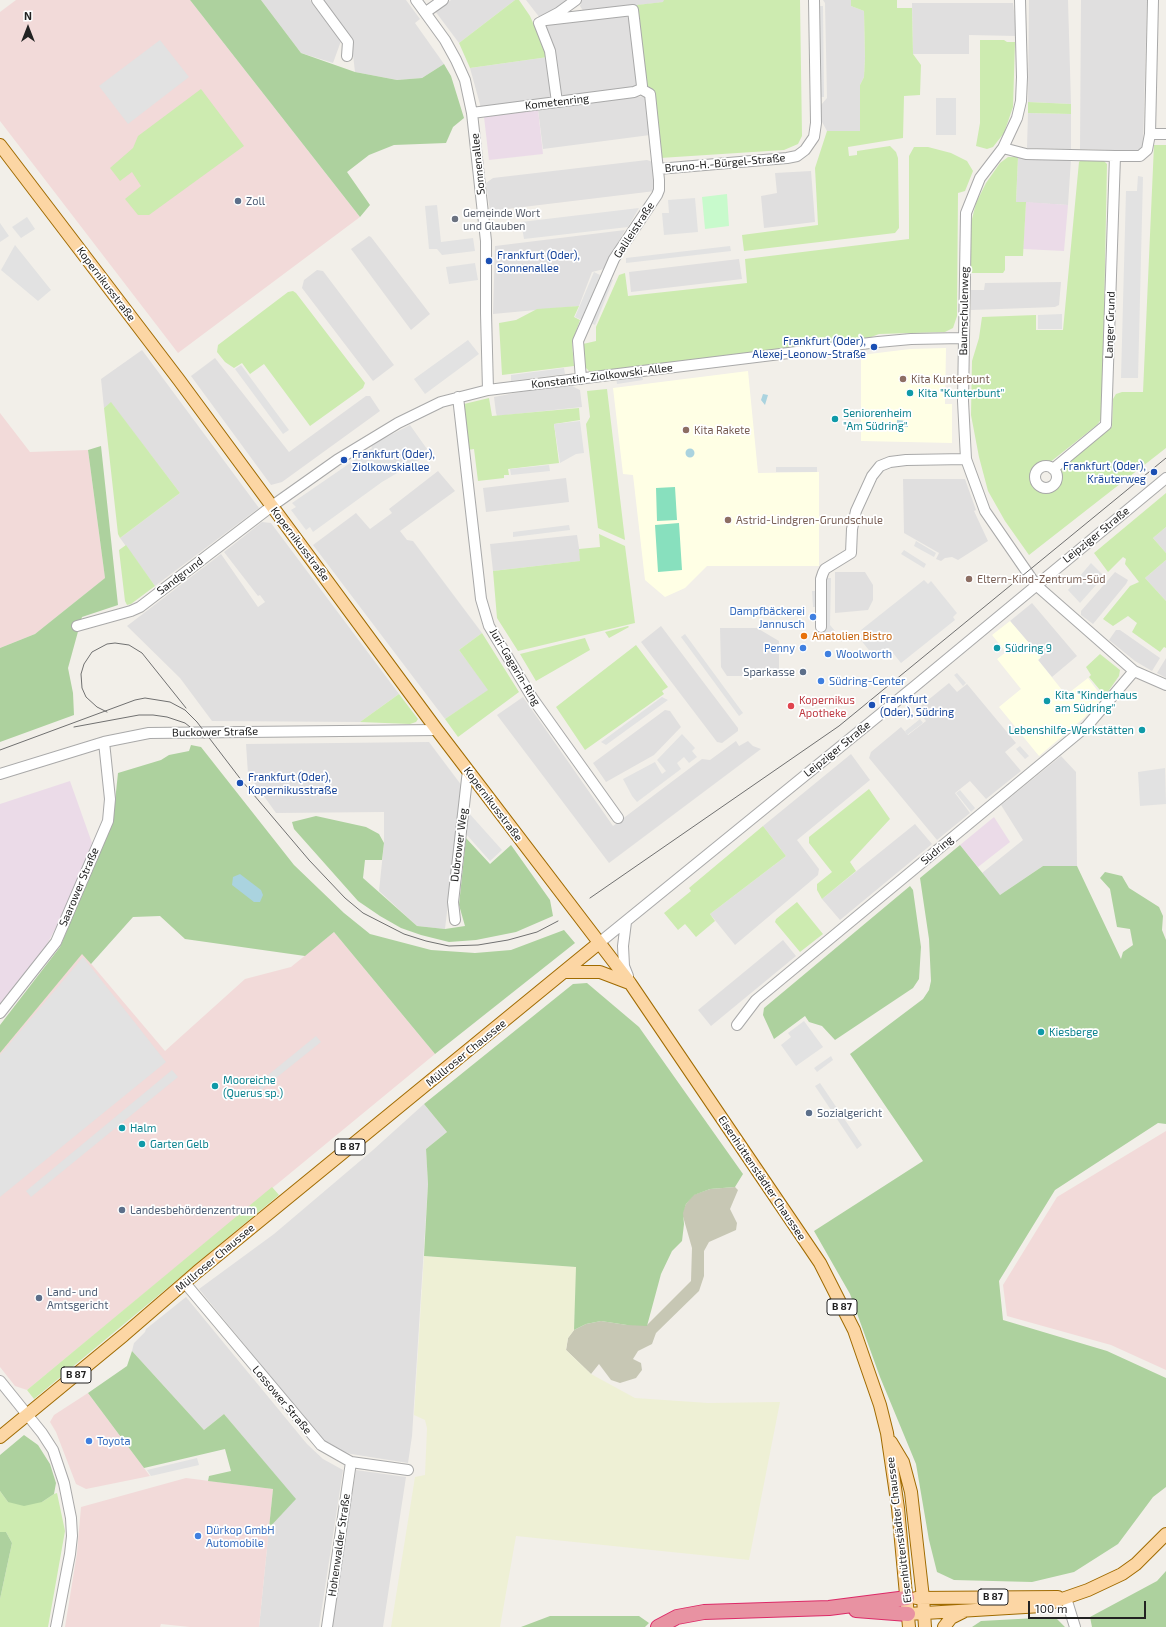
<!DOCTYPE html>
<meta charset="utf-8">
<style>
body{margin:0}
#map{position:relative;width:1166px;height:1627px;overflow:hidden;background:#f2efe9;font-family:"Exo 2",sans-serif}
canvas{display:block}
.north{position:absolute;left:8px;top:8px;width:40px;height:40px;-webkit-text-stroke:3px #fff;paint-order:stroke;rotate:0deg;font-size:11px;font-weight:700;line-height:16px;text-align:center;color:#222}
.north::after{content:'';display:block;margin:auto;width:14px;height:18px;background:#222;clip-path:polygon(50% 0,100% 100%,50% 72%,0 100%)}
.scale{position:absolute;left:1028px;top:1601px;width:118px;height:18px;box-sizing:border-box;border:2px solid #222;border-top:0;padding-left:5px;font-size:12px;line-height:14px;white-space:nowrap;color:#222;-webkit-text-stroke:3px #fff;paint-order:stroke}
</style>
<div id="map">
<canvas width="1166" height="1627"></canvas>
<div class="north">N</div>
<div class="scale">100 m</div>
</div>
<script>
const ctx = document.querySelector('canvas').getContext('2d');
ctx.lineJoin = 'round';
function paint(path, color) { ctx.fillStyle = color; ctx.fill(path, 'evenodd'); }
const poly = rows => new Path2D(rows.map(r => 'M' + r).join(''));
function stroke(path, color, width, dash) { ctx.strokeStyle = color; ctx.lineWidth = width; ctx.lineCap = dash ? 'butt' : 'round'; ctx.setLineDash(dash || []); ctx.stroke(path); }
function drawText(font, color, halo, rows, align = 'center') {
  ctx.font = font + ' "Exo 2",sans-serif'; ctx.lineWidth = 3.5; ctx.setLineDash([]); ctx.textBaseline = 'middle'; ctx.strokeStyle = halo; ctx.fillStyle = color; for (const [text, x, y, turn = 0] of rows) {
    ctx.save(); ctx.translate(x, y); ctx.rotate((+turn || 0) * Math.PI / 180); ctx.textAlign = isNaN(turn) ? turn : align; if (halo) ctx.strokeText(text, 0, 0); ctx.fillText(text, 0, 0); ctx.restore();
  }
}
const residential = poly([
 [261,0,310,0,341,41,333,63,301,53],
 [324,0,406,0,420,19,415,23,444,64,422,78,397,80,355,72,352,46,323,3],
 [451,0,515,0,459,43,435,11],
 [526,0,569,0,548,16,540,18],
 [582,0,664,0,664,2,584,12,580,6],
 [823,0,851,0,851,6,864,11,865,58,864,77,860,85,860,131,827,131,821,120,820,106,827,98,825,3],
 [1029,0,1068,0,1071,104,1028,102],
 [1081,0,1147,0,1143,147,1138,151,1080,149],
 [912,3,1013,3,1017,36,969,35,969,54,913,54],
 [625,14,630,19,638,83,637,86,631,89,565,97,559,93,546,31,547,25],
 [548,57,552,95,549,99,481,108,470,68],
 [645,96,650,135,543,149,538,110],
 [1028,113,1071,114,1071,149,1027,148],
 [1018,157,1071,159,1068,205,1016,202],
 [647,160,653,162,655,191,490,211,486,183,493,178],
 [811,171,815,222,764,228,761,196,777,193,775,173],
 [625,230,604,269,592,272,579,306,493,314,495,246],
 [369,236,371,237,430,314,411,330,351,249],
 [739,259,742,279,631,292,629,272],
 [317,270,323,271,394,365,373,381,302,288,304,280],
 [1061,282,1059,305,1055,307,971,310,971,290,984,290,985,283],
 [142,350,259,508,155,586,120,538,180,493,111,403,104,408,101,379],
 [215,358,289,452,366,396,370,396,380,411,282,482,271,485,191,376],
 [572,386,580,390,582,407,497,416,496,413,494,397,530,390],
 [438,471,455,491,400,531,407,540,413,541,482,633,459,650,489,690,445,719,313,545,356,513,370,529,392,513,389,509],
 [566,478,569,502,486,512,483,488],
 [903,479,965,479,976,510,974,511,988,541,958,560,952,557,945,558,941,561,936,559,939,553,904,533],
 [262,522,271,523,399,694,360,722,212,721,180,678,127,626,221,554,258,607,265,602,260,595,258,596,224,552],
 [1166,527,1166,553,1153,538],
 [577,535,581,561,493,571,490,544],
 [1166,560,1166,601,1145,578],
 [835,572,865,572,873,585,873,600,868,610,835,613],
 [1115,572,1128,580,1126,584,1093,624,1081,615,1081,611],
 [1032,603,1077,656,1052,677,1038,660,1041,657,1010,621],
 [661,626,738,728,738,731,722,743,717,742,641,642],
 [720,628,757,628,779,641,779,676,727,676,721,667],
 [1116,630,1120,630,1160,658,1152,671,1135,661,1109,640],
 [1166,658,1166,678,1157,673],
 [949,683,957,692,967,684,1016,743,1005,752,1021,771,986,799,970,781,955,793,970,813,937,840,869,758,871,752,901,727,908,735,926,721,917,709],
 [523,697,613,826,702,759,710,760,736,741,739,746,748,741,753,746,761,749,609,863,497,715],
 [665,710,670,711,681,727,654,755,606,782,593,763],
 [429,742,462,786,445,929,417,926,379,891,384,843,384,812,276,813,248,774,246,744],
 [851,754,870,780,797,840,819,869,818,875,735,945,710,914,786,856,763,826],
 [1061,756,1076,772,1077,866,1043,866,1000,895,982,873,1023,840,1001,805],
 [915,824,932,844,840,920,822,899],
 [783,940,796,956,711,1026,698,1010],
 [424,1104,447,1132,426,1149,428,1184,412,1436,408,1463,351,1454,336,1449,327,1443,318,1435,199,1289,274,1234,373,1150],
 [186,1297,307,1444,323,1459,343,1470,319,1627,259,1627,269,1528,295,1499,224,1414,204,1430,132,1351,134,1343,145,1332,146,1329],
 [356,1470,406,1477,383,1627,331,1627]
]);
const commercial = poly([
 [16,0,190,0,360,217,178,353,0,121,0,12],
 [0,413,30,452,88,450,105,578,35,634,0,648],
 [334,932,435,1054,27,1390,15,1386,0,1367,0,1053,82,953,165,1051,245,979,291,967],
 [1166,1131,1166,1370,1111,1345,1007,1316,1003,1285,1057,1197],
 [88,1393,144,1468,150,1476,86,1489,76,1484,56,1432,50,1422,54,1415],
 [186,1478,273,1489,259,1627,190,1627,161,1624,160,1627,65,1627,77,1553,81,1507]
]);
const industrial = poly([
 [538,110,543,154,489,160,484,117],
 [1026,202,1068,205,1064,251,1023,249],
 [70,781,92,843,66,909,46,946,0,1004,0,804],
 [994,817,1010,842,978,867,960,845]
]);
const education = poly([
 [946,348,945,404,952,404,952,443,861,441,861,355,910,349],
 [748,371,758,473,819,472,819,566,707,566,685,588,665,597,645,580,633,475,623,474,613,388],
 [1010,621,1041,657,1038,660,1066,695,1088,678,1103,698,1085,717,1039,756,999,707,1021,689,997,659,1006,652,992,635]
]);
const construction = poly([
 [735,1187,738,1190,730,1209,737,1223,736,1230,709,1242,704,1251,704,1276,699,1291,656,1333,652,1344,638,1351,633,1359,641,1363,642,1370,636,1378,620,1383,611,1380,599,1364,591,1374,566,1350,568,1338,574,1330,586,1324,601,1321,627,1325,647,1325,691,1281,692,1248,682,1213,686,1204,693,1195,710,1189]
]);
const farmland = poly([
 [424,1256,577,1267,574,1330,568,1338,566,1350,591,1374,635,1398,708,1403,780,1402,749,1560,516,1536,500,1627,391,1627,415,1477,425,1475,427,1428,425,1420,414,1415]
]);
const grass = poly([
 [515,0,519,0,530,16,548,57,470,68,459,43],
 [664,0,800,0,802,136,798,144,784,150,660,158,646,87,637,5,663,2],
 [851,0,897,0,897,8,912,8,913,54,921,65,920,95,904,96,903,138,848,147,849,156,857,155,857,151,890,146,896,152,898,158,899,228,895,233,744,251,742,235,818,225,815,168,827,131,860,131,860,85,864,77,865,58,864,11,851,6],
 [980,40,1004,40,1007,42,1015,42,1013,107,1004,133,993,147,987,149,976,146,980,123],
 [201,89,244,146,149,215,138,215,125,199,141,186,132,172,120,181,110,168,133,148,138,136],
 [1028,102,1071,104,1071,114,1028,113],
 [1154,145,1166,145,1166,448,1029,555,1005,521,988,491,979,457,971,415,972,361,979,338,982,317,1036,315,1036,330,1063,330,1079,162,1080,161,1104,161,1107,164,1102,418,1097,425,1049,463,1040,466,1034,471,1033,481,1036,487,1046,491,1054,489,1059,482,1060,469,1112,427,1113,399,1116,394,1122,392,1143,392],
 [914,147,928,147,951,153,967,161,973,171,965,191,958,193,957,316,953,328,945,332,879,334,866,339,590,372,582,364,583,344,596,341,596,327,619,275,625,273,628,296,747,283,745,259,909,239,909,156],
 [1008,157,1018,157,1016,202,1026,202,1023,256,1005,256,1005,270,1003,273,971,273,971,223,976,203,986,183,1000,163],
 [293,291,296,293,365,383,363,388,310,426,264,364,250,374,242,363,234,368,225,362,217,352,218,345,288,292],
 [579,306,574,317,580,320,572,343,574,366,502,375,499,323,516,320,537,309],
 [607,389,625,540,598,528,586,424,590,417,587,391],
 [489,398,492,416,579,408,580,420,554,424,559,463,508,469,509,475,504,475,504,478,478,481,474,449,468,450,463,407,464,404],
 [111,402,180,493,120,538,118,534,104,408],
 [1166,493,1166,527,1153,538,1166,553,1166,560,1145,578,1166,601,1166,648,1164,647,1160,652,1132,632,1137,623,1128,616,1113,626,1103,619,1130,586,1139,582,1125,564,1126,559,1123,557,1108,572,1094,553],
 [599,534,625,546,635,623,518,651,497,618,493,571,580,561,579,549,600,547],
 [126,545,155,586,131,604,127,605,125,601,119,550],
 [628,626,629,627,609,638,605,632],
 [482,633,519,692,458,737,445,719,488,690,459,650],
 [585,638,590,650,536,681,520,654],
 [636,645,668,687,662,691,664,694,585,750,556,707],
 [1100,654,1120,670,1119,676,1105,696,1089,677,1091,675,1086,667],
 [399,694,418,719,416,722,410,724,360,722],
 [869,789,890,819,850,862,856,871,822,899,817,890,817,884,832,872,809,843,809,837],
 [763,826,786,856,710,914,715,921,696,937,685,924,678,930,664,913,691,891,689,888],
 [797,902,823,934,800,952,775,922,776,919],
 [272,1187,279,1195,34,1399,27,1390],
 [0,1491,8,1502,42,1502,54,1494,57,1493,65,1531,48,1627,0,1627,0,1599,12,1543,6,1532,0,1532]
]);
const forest = poly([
 [190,0,261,0,301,53,355,72,397,80,422,78,444,64,451,76,464,118,453,127,446,143,394,145,369,155,347,172,370,205,360,217],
 [101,446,118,605,82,617,68,668,73,693,74,715,0,742,0,648,35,634,105,578,88,450],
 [191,745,201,747,294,865,344,913,370,934,431,950,475,953,511,950,564,930,575,943,435,1054,334,932,305,956,185,939,160,916,133,917,91,964,82,954,0,1053,0,1025,60,947,113,820,118,773,161,760,169,755,189,751],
 [316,816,366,827,379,834,384,843,382,860,365,860,363,878,417,926,445,929,465,926,459,905,466,838,490,864,511,845,550,900,553,916,516,932,476,940,449,942,421,935,401,928,380,916,358,901,294,829,292,822],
 [960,845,1000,895,1043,866,1077,866,1121,959,1123,952,1133,945,1130,929,1117,927,1110,889,1100,878,1105,872,1122,876,1129,888,1159,907,1163,916,1162,930,1166,940,1166,1124,1158,1123,1055,1190,999,1281,1003,1320,1107,1351,1166,1378,1166,1487,1153,1497,1118,1544,1074,1572,1032,1582,954,1580,937,1572,929,1540,916,1464,880,1377,850,1294,814,1231,923,1161,850,1054,923,999,929,990,931,981,929,939,920,878],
 [910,886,913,890,921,947,919,979,913,988,835,1040,822,1026,809,1022,805,1016,774,1039,763,1015,764,1008],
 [587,983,639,1027,743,1174,735,1187,710,1189,694,1195,686,1204,683,1213,684,1224,682,1241,672,1251,661,1274,647,1326,627,1325,601,1321,586,1324,574,1330,576,1267,424,1256,428,1184,426,1149,447,1132,424,1104,573,984],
 [132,1351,204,1430,224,1414,296,1499,269,1528,273,1489,208,1481,209,1476,231,1471,225,1449,144,1468,88,1393,127,1366],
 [24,1435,38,1445,50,1464,56,1483,54,1494,42,1502,24,1506,8,1502,0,1491,0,1455],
 [0,1532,6,1532,12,1543,0,1599],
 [1166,1571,1166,1627,1092,1627,1090,1617,1157,1581],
 [550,1616,639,1616,649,1623,645,1627,521,1627],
 [1055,1617,1065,1627,972,1627,981,1621]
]);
const park = poly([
 [727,194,729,226,705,229,702,197]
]);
const pitch = poly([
 [675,487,677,520,657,521,656,488],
 [679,523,682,570,658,572,655,525]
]);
const parking = poly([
 [817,6,823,6,824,97,818,97],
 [160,40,189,77,128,124,99,86],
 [936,98,956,98,956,135,936,135],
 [1138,176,1143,177,1138,378,1121,378,1126,191,1137,191],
 [695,198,698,232,664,235,662,213,669,213,668,200],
 [437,205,441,242,473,238,475,251,442,255,437,249,429,249,425,206],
 [639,208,628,227,524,239,521,222],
 [27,217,35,229,21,238,12,227],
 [0,223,9,236,0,242],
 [15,245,51,290,38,301,1,270],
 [730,246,731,251,626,263,626,258],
 [475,263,478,280,449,284,446,267],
 [594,272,600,275,582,320,575,317],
 [607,277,613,280,595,325,589,322],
 [1062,314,1062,329,1038,329,1038,315],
 [468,340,479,354,425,394,414,379],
 [241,365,289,430,283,434,235,369],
 [564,368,565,374,511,381,511,375],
 [642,374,643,380,617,384,616,377],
 [580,421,584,453,576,454,560,463,554,424],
 [410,425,427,449,422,453,424,457,382,482,313,532,310,527,306,530,291,510,296,507,292,503,372,448,371,445],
 [549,465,550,471,511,475,510,469],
 [776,467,817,467,817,472,776,472],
 [569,525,570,530,513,537,513,532],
 [916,541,936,553,934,557,914,546],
 [904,550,926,564,924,568,901,554],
 [1091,563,1104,576,1080,603,1068,590],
 [823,578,831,578,830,625,835,631,824,640,820,635,820,607,813,607,812,591,822,591],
 [924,580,928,584,931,581,957,613,953,617,955,620,901,663,889,648,876,659,860,639,865,635,861,630],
 [685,634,743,713,739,716,681,637],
 [957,673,966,683,963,686,954,675],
 [662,697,668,700,606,745,601,742],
 [920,719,923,723,907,735,905,731],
 [682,734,695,748,692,751,697,757,689,763,684,757,677,763,681,769,637,802,632,796,623,779,655,762,662,774,666,771,657,760],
 [1020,746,1029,756,1025,759,1016,749],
 [1165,768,1166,804,1140,806,1138,772],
 [960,790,975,808,971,812,956,793],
 [468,812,502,850,490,861,466,834],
 [83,957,166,1062,0,1197,0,1055],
 [804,1021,823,1047,796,1066,781,1045,791,1037,788,1033],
 [316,1036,321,1042,261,1090,257,1084],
 [831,1056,833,1060,817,1072,814,1068],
 [172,1070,178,1077,31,1197,26,1191],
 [820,1083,862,1145,857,1149,815,1086],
 [197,1458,199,1465,151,1476,147,1470]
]);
const water = poly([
 [763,394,768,395,765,405,761,400],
 [897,420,908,421,908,427,897,427],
 '685.5 453a4.5 4.5 0 1 1 9 0a4.5 4.5 0 1 1-9 0Z',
 [240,874,261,890,263,895,260,902,254,902,232,885,233,877]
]);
const minor = poly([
 [317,0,348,42,347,56],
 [416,0,445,40,456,60,465,80,472,113,486,241,486,313,488,390],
 [1020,0,1022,77,1021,101,1017,118,1003,148,980,178,966,213,963,401,966,459,985,511,1036,585,1134,671,1166,685],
 [426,12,443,0],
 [546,20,633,10,642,86,641,89],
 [557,102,550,51,539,23,558,13,576,0],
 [472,113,634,92,641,89],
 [1150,134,1166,134],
 [1003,148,1026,154,1115,156,1140,156,1147,150,1150,134,1153,0],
 [658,169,787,158,797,156,805,150,814,137,816,123,814,0],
 [581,379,578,341,614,259,657,195,659,190,659,180,650,94,641,89],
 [458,397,481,599,489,626,533,699,618,818],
 '1035 477a11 11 0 1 1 22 0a11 11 0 1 1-22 0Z',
 [1053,469,1106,425,1115,156],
 [77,626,131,611,140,607,272,506,337,460,398,423,441,402,488,390,878,342,911,339,963,338],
 [821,627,821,579,823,573,825,569,851,553,852,529,856,511,872,476,880,466,890,462,906,460,966,459],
 [0,774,104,742,149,733,437,730],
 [455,920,453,902,468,770],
 [626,922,623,946,624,966,628,976],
 [599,943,915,686,1166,478],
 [0,1013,56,942,108,821,110,799,104,742],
 [737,1025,756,1000,1087,726,1134,671],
 [185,1283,321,1445,351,1462,408,1470],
 [0,1381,42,1433,53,1450,64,1483,71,1518,72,1536,70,1554,56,1627],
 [1066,1598,1075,1627],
 [327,1627,351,1462]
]);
const major = poly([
 [0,145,179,380,437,730,630,983,820,1263,854,1330,880,1405,887,1433,898,1508,909,1627],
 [566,972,600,972,629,983],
 [0,1437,124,1335,197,1272,599,943],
 [891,1442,903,1462,911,1492,923,1598,925,1627],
 [916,1598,1058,1597],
 [908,1614,1042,1606,1088,1590,1122,1574,1136,1564,1166,1534],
 [944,1627,951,1618,963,1612]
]);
const highway = poly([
 [856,1610,908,1614],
 [658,1627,677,1617,704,1612,829,1608,907,1598]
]);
const tram = poly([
 [107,712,97,707,86,697,82,688,81,674,84,664,92,652,107,644,115,643,129,645,142,653,186,708],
 [74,727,139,715,153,715,167,717,185,723,204,738],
 [0,750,135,700,145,698,170,702,185,710,197,722,242,781,309,860,345,898,363,913,404,934,426,941,449,946,478,945,508,940,537,932,558,921],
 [590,898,839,726,1166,458]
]);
const markers = [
 [238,201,4,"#5c6f8a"],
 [455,219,4,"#6b7280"],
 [489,261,4,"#1a4fb4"],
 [874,347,4,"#1a4fb4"],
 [903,379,4,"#8d6e63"],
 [910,393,4,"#0f9aa8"],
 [835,419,4,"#0f9aa8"],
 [686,430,4,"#8d6e63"],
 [344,460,4,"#1a4fb4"],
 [1154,472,4,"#1a4fb4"],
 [728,520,4,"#8d6e63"],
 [969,579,4,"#8d6e63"],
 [813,617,4,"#3f7fe0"],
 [804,636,4,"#e8710a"],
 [803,648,4,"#3f7fe0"],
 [997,648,4,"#0f9aa8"],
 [828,654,4,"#3f7fe0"],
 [803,672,4,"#5c6f8a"],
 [821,681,4,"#3f7fe0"],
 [1047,701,4,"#0f9aa8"],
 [872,705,4,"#1a4fb4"],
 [791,706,4,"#e0444e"],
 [1142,730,4,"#0f9aa8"],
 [240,783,4,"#1a4fb4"],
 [1041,1032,4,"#0f9aa8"],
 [215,1086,4,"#0f9aa8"],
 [809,1113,4,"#5c6f8a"],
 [122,1128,4,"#0f9aa8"],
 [142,1144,4,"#0f9aa8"],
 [122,1210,4,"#5c6f8a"],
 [39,1298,4,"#5c6f8a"],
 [89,1441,4,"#3f7fe0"],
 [198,1536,4,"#3f7fe0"]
];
const shields = [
 [350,1147,30],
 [842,1307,30],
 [76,1375,30],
 [993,1597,30]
];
const shieldNames = [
 ["B 87",350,1147],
 ["B 87",842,1307],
 ["B 87",76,1375],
 ["B 87",993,1597]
];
const streetNames = [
 ["Kometenring",557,102,-7],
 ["Bruno-H.-Bürgel-Straße",725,163,-5],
 ["Sonnenallee",478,164,-96],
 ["Galileistraße",634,230,-57],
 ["Kopernikusstraße",106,284,53],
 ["Baumschulenweg",964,311,-89],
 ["Langer Grund",1110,325,-88],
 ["Konstantin-Ziolkowski-Allee",602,376,-7],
 ["Leipziger Straße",1096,535,-39],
 ["Kopernikusstraße",300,544,53],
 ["Sandgrund",180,576,-37],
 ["Juri-Gagarin-Ring",515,667,59],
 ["Buckower Straße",215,732,-1],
 ["Leipziger Straße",837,749,-39],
 ["Kopernikusstraße",493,804,53],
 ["Dubrower Weg",459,845,-83],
 ["Südring",937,850,-40],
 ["Saarower Straße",79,887,-67],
 ["Müllroser Chaussee",466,1053,-39],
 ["Eisenhüttenstädter Chaussee",762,1178,56],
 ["Müllroser Chaussee",215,1258,-40],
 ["Lossower Straße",282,1400,50],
 ["Eisenhüttenstädter Chaussee",899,1530,-97],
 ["Hohenwalder Straße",339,1545,-82]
];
const serviceNames = [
 ["Zoll",246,201],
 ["Sparkasse",795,672,"right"],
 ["Sozialgericht",817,1113],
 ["Landesbehördenzentrum",130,1210],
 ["Land- und",47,1292],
 ["Amtsgericht",47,1305]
];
const worshipNames = [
 ["Gemeinde Wort",463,213],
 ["und Glauben",463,226]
];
const transitNames = [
 ["Frankfurt (Oder),",497,255],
 ["Sonnenallee",497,268],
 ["Frankfurt (Oder),",866,341,"right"],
 ["Alexej-Leonow-Straße",866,354,"right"],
 ["Frankfurt (Oder),",352,454],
 ["Ziolkowskiallee",352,467],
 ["Frankfurt (Oder),",1146,466,"right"],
 ["Kräuterweg",1146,479,"right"],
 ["Frankfurt",880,699],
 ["(Oder), Südring",880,712],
 ["Frankfurt (Oder),",248,777],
 ["Kopernikusstraße",248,790]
];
const educationNames = [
 ["Kita Kunterbunt",911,379],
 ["Kita Rakete",694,430],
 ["Astrid-Lindgren-Grundschule",736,520],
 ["Eltern-Kind-Zentrum-Süd",977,579]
];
const cultureNames = [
 ["Kita \"Kunterbunt\"",918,393],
 ["Seniorenheim",843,413],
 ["\"Am Südring\"",843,426],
 ["Südring 9",1005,648],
 ["Kita \"Kinderhaus",1055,695],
 ["am Südring\"",1055,708],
 ["Lebenshilfe-Werkstätten",1134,730,"right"],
 ["Kiesberge",1049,1032],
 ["Mooreiche",223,1080],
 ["(Querus sp.)",223,1093],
 ["Halm",130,1128],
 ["Garten Gelb",150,1144]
];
const shopNames = [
 ["Dampfbäckerei",805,611,"right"],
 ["Jannusch",805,624,"right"],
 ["Penny",795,648,"right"],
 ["Woolworth",836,654],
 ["Südring-Center",829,681],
 ["Toyota",97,1441],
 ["Dürkop GmbH",206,1530],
 ["Automobile",206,1543]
];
const foodNames = [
 ["Anatolien Bistro",812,636]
];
const healthNames = [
 ["Kopernikus",799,700],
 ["Apotheke",799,713]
];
paint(residential, '#e0dfdf');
paint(commercial, '#f2dad9');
paint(industrial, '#ebdbe8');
paint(education, '#ffffe5');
paint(construction, '#c7c7b4');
paint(farmland, '#eef0d5');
paint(grass, '#cdebb0');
paint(forest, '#add19e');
paint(park, '#c8facc');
paint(pitch, '#88e0be');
paint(parking, '#e2e2e2');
paint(water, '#aad3df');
stroke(minor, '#a9a9a9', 12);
stroke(major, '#a06b00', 14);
stroke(highway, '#dc2a67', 16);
stroke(minor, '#fff', 10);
stroke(major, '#fcd6a4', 12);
stroke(highway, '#e892a2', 14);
stroke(tram, '#707070', 1);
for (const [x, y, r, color] of markers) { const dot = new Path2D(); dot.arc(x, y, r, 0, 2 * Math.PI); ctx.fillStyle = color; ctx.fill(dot); stroke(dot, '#fff', 1.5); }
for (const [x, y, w] of shields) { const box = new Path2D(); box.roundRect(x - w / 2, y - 8, w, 16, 3); ctx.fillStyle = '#fff'; ctx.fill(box); stroke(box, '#222', 1); }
drawText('bold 10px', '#222', null, shieldNames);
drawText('11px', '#222', '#fff', streetNames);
drawText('11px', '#4e5e75', '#fff', serviceNames, 'left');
drawText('11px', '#5b616d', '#fff', worshipNames, 'left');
drawText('11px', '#164399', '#fff', transitNames, 'left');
drawText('11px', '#785e54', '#fff', educationNames, 'left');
drawText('11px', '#0d838f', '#fff', cultureNames, 'left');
drawText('11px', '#366cbe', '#fff', shopNames, 'left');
drawText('11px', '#c56008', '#fff', foodNames, 'left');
drawText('11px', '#be3a42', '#fff', healthNames, 'left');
</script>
